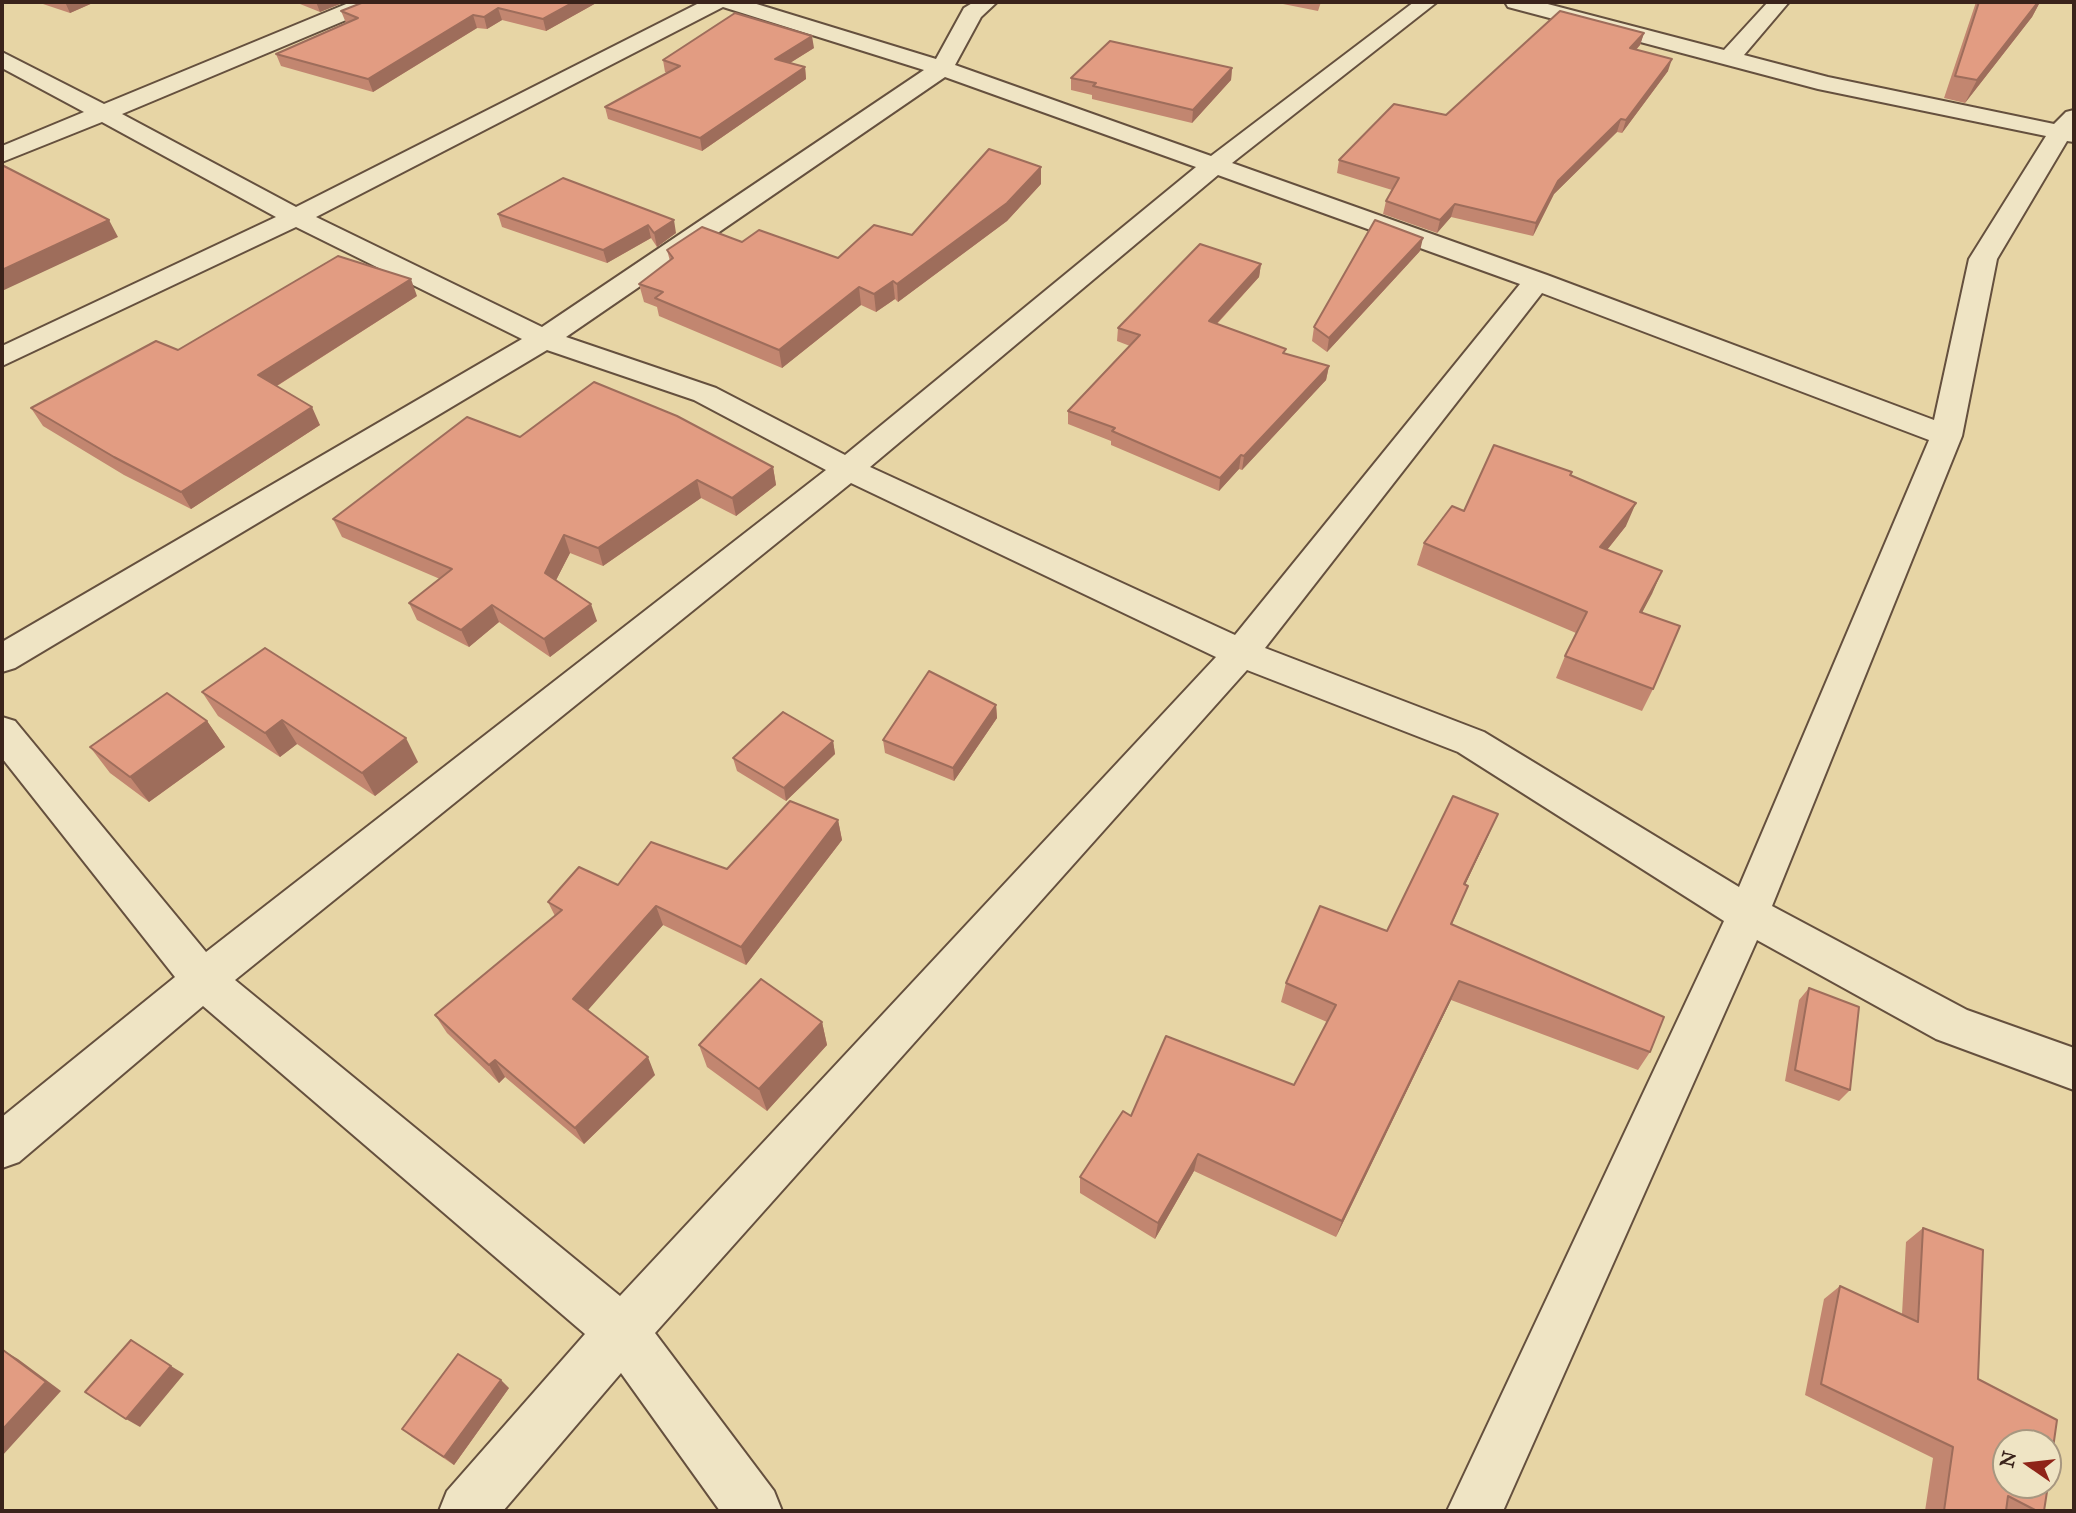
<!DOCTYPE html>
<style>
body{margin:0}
#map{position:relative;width:2076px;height:1513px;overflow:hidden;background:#e7d5a5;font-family:"IM FELL Great Primer",serif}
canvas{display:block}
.frame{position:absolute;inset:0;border:4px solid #3a231b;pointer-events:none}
.north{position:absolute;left:1992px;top:1429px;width:70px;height:70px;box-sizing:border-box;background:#efe4c4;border:2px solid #a79780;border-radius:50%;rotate:284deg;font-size:19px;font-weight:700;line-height:28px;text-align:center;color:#3a231b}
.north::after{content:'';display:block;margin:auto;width:24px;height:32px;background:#8f2418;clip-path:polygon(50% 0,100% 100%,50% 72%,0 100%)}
</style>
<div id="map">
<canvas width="2076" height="1513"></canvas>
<div class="frame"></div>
<div class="north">N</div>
</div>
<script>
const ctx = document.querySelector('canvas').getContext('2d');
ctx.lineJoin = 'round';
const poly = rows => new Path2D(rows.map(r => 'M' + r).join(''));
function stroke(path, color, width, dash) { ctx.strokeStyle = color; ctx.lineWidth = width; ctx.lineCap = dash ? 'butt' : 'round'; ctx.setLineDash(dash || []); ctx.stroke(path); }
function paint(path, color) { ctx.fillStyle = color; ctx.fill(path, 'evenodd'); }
const street = poly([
 [351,2,380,2,377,7,122,114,296,207,701,2,750,2,936,59,964,8,974,2,997,2,981,17,955,65,1211,156,1414,2,1437,2,1232,163,1547,275,1934,420,1969,259,2046,136,1818,89,1508,7,1505,2,1540,2,1724,50,1768,2,1789,2,1744,55,1828,77,2054,124,2066,112,2074,110,2074,142,2067,141,1997,259,1962,436,1772,906,1967,1010,2074,1048,2074,1090,1936,1039,1757,940,1503,1511,1447,1511,1724,921,1458,752,1247,670,655,1333,774,1491,782,1511,720,1511,621,1373,503,1511,439,1511,447,1491,585,1334,203,1006,19,1162,2,1168,2,1117,175,977,2,758,2,717,15,721,206,952,826,470,694,400,547,350,15,668,2,672,2,642,522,339,296,227,2,366,2,346,276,217,102,122,2,162,2,146,84,112,2,68,2,52,104,104,351,2],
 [723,7,924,70,542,327,316,217,723,7],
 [945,77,1196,167,845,455,716,388,566,337,945,77],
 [1218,175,1520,284,1235,635,870,467,1218,175],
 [1542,293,1929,440,1739,887,1484,732,1265,648,1542,293],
 [851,483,1216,657,620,1296,235,980,851,483]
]);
const wall = poly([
 [37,2,95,2,70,13],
 [295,2,345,2,320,12],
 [598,2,546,31,502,20,487,29,477,28,373,92,281,66,276,54,346,23,341,11],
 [1273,2,1321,2,1318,11],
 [1976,2,2040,2,2032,17,1965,103,1944,98],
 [1644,33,1640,45,1636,50,1668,71,1622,133,1617,132,1554,194,1533,236,1451,217,1437,233,1383,214,1386,201,1392,190,1337,173,1339,160],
 [814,48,790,63,805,67,806,79,702,151,608,119,605,107,667,73,665,72,663,60],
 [1232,68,1231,80,1192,123,1092,99,1092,95,1071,90,1071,78],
 [563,178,676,233,657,247,651,238,607,263,502,227,498,214],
 [1041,184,1007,221,898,302,895,299,876,312,861,305,782,368,659,316,657,307,644,302,639,284,670,261,667,250,742,242,838,258,912,235],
 [1420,251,1327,352,1312,341,1314,327],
 [1261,264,1259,277,1217,324,1285,354,1329,366,1326,380,1242,470,1239,469,1219,491,1111,445,1111,441,1068,424,1068,411,1130,346,1117,341,1118,328],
 [417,296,277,386,320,425,191,509,124,475,43,426,31,408,178,350],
 [520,437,773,467,776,485,736,516,701,498,603,566,570,553,556,580,597,621,550,657,499,622,469,647,417,620,409,603,440,579,342,537,333,519],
 [1571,475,1626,526,1607,550,1662,571,1642,613,1653,689,1642,711,1556,678,1565,656,1576,633,1417,565,1424,543,1464,511],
 [202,692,418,762,375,796,297,744,280,757,218,716],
 [996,705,997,718,954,781,885,753,883,740],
 [207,721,225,747,149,802,110,773,90,747],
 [833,741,835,754,786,801,737,771,733,758],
 [838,820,842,840,746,965,663,925,587,1010,655,1075,584,1144,505,1077,499,1083,447,1033,435,1015,555,916,548,902,618,885,727,869],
 [1489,834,1465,885,1460,906,1452,924,1650,1052,1638,1070,1451,1000,1336,1237,1194,1171,1155,1239,1080,1193,1080,1177,1131,1116,1294,1085,1327,1022,1281,1002,1286,983,1387,931],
 [1809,988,1850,1090,1839,1101,1785,1081,1799,1000],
 [822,1022,827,1045,767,1111,707,1067,699,1045],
 [1923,1228,1978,1379,2044,1511,1925,1511,1933,1458,1805,1395,1824,1299,1840,1286,1902,1314,1906,1242],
 [509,1388,454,1465,412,1437,402,1429]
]);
const shadedWall = poly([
 [65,2,95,2,70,13],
 [316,2,345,2,320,12],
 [574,2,598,2,546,31,543,19],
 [2038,2,2040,2,2032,17,1965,103,1977,80],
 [498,8,502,20,487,29,484,17],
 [473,15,477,28,373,92,368,79],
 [1644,33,1640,45,1626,61,1630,48],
 [812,36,814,48,777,71,775,59],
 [1672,59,1668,71,1622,133,1626,120],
 [805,67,806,79,702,151,700,138],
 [1232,68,1231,80,1192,123,1193,110],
 [1621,119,1617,132,1554,194,1533,236,1536,223,1558,181],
 [1041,167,1041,184,1007,221,898,302,897,284],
 [1455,204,1451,217,1437,233,1440,220],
 [109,220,118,237,2,291,2,270],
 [674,220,676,233,657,247,654,233],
 [648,225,651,238,607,263,603,250],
 [1423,238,1420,251,1327,352,1329,338],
 [1261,264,1259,277,1207,334,1209,321],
 [411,279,417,296,267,392,258,375],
 [893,281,895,299,876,312,874,294],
 [859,287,861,305,782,368,779,350],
 [1329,366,1326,380,1242,470,1244,456],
 [312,407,320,425,191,509,181,492],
 [1241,455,1239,469,1219,491,1220,478],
 [773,467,776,485,736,516,732,498],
 [697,480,701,498,603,566,598,548],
 [1636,503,1626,526,1591,570,1600,547],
 [564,535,570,553,551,590,545,573],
 [1662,571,1652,594,1630,635,1640,612],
 [591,604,597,621,550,657,544,639],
 [492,605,499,622,469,647,461,630],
 [996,705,997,718,954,781,953,768],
 [282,720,297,744,280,757,265,733],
 [207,721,225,747,149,802,130,777],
 [406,738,418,762,375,796,362,773],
 [833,741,835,754,786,801,784,788],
 [1498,814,1489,834,1456,904,1464,884],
 [838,820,842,840,746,965,741,947],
 [656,906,663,925,582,1017,573,999],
 [1459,981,1451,1000,1336,1237,1342,1221],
 [822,1022,827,1045,767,1111,759,1089],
 [648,1057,655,1075,584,1144,575,1128],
 [495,1060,505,1077,499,1083,489,1065],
 [1198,1154,1194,1171,1155,1239,1158,1223],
 [3,1350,18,1359,61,1391,2,1456],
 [171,1366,184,1374,140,1427,126,1419],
 [501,1380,509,1388,454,1465,444,1457]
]);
const building = poly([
 [364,2,574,2,543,19,498,8,484,17,473,15,368,79,276,54,358,18,341,11,364,2],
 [1979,2,2038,2,1977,80,1955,76,1979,2],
 [1560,11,1644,33,1630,48,1672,59,1626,120,1621,119,1558,181,1536,223,1455,204,1440,220,1386,201,1399,178,1339,160,1394,104,1446,115,1560,11],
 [735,13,812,36,775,59,805,67,700,138,605,107,680,66,663,60,735,13],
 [1110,41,1232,68,1193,110,1093,86,1096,83,1071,78,1110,41],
 [989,149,1041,167,1007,203,897,284,893,281,874,294,859,287,779,350,655,298,663,292,639,284,673,258,667,250,702,227,742,242,759,230,838,258,874,225,912,235,989,149],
 [2,165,109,220,2,270,2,165],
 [563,178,674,220,654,233,648,225,603,250,498,214,563,178],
 [1375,220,1423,238,1329,338,1314,327,1375,220],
 [1200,244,1261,264,1209,321,1286,349,1283,353,1329,366,1244,456,1241,455,1220,478,1112,431,1115,428,1068,411,1140,335,1118,328,1200,244],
 [338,256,411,279,258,375,312,407,181,492,114,457,31,408,156,341,178,350,338,256],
 [594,382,677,416,773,467,732,498,697,480,598,548,564,535,545,573,591,604,544,639,492,605,461,630,409,603,452,569,333,519,467,417,520,437,594,382],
 [1494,445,1572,472,1570,475,1636,503,1600,547,1662,571,1640,612,1680,626,1653,689,1565,656,1587,612,1424,543,1452,506,1464,511,1494,445],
 [265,648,406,738,362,773,282,720,265,733,202,692,265,648],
 [929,671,996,705,953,768,883,740,929,671],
 [167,693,207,721,130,777,90,747,167,693],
 [783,712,833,741,784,788,733,758,783,712],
 [1453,796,1498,814,1464,884,1468,886,1451,924,1664,1017,1650,1052,1459,981,1342,1221,1198,1154,1158,1223,1080,1177,1123,1111,1131,1116,1166,1036,1294,1085,1336,1005,1286,983,1320,906,1387,931,1453,796],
 [790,801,838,820,741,947,656,906,573,999,648,1057,575,1128,495,1060,489,1065,435,1015,562,910,548,902,579,867,618,885,651,842,727,869,790,801],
 [761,979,822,1022,759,1089,699,1045,761,979],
 [1809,988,1859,1007,1850,1090,1795,1070,1809,988],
 [1923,1228,1983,1250,1978,1379,2057,1420,2048,1483,2048,1443,2006,1443,2006,1485,2048,1485,2044,1511,2037,1511,2008,1496,2006,1511,1944,1511,1953,1447,1821,1384,1840,1286,1918,1322,1923,1228],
 [131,1340,171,1366,126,1419,85,1392,131,1340],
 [3,1350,46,1382,2,1430,2,1351,3,1350],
 [458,1354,501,1380,444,1457,402,1429,458,1354]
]);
stroke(street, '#65503e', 4);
paint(street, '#efe4c4');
paint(wall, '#c28670');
paint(shadedWall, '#9e6d5b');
paint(building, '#e29c82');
stroke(building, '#9e6d5b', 2);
</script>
